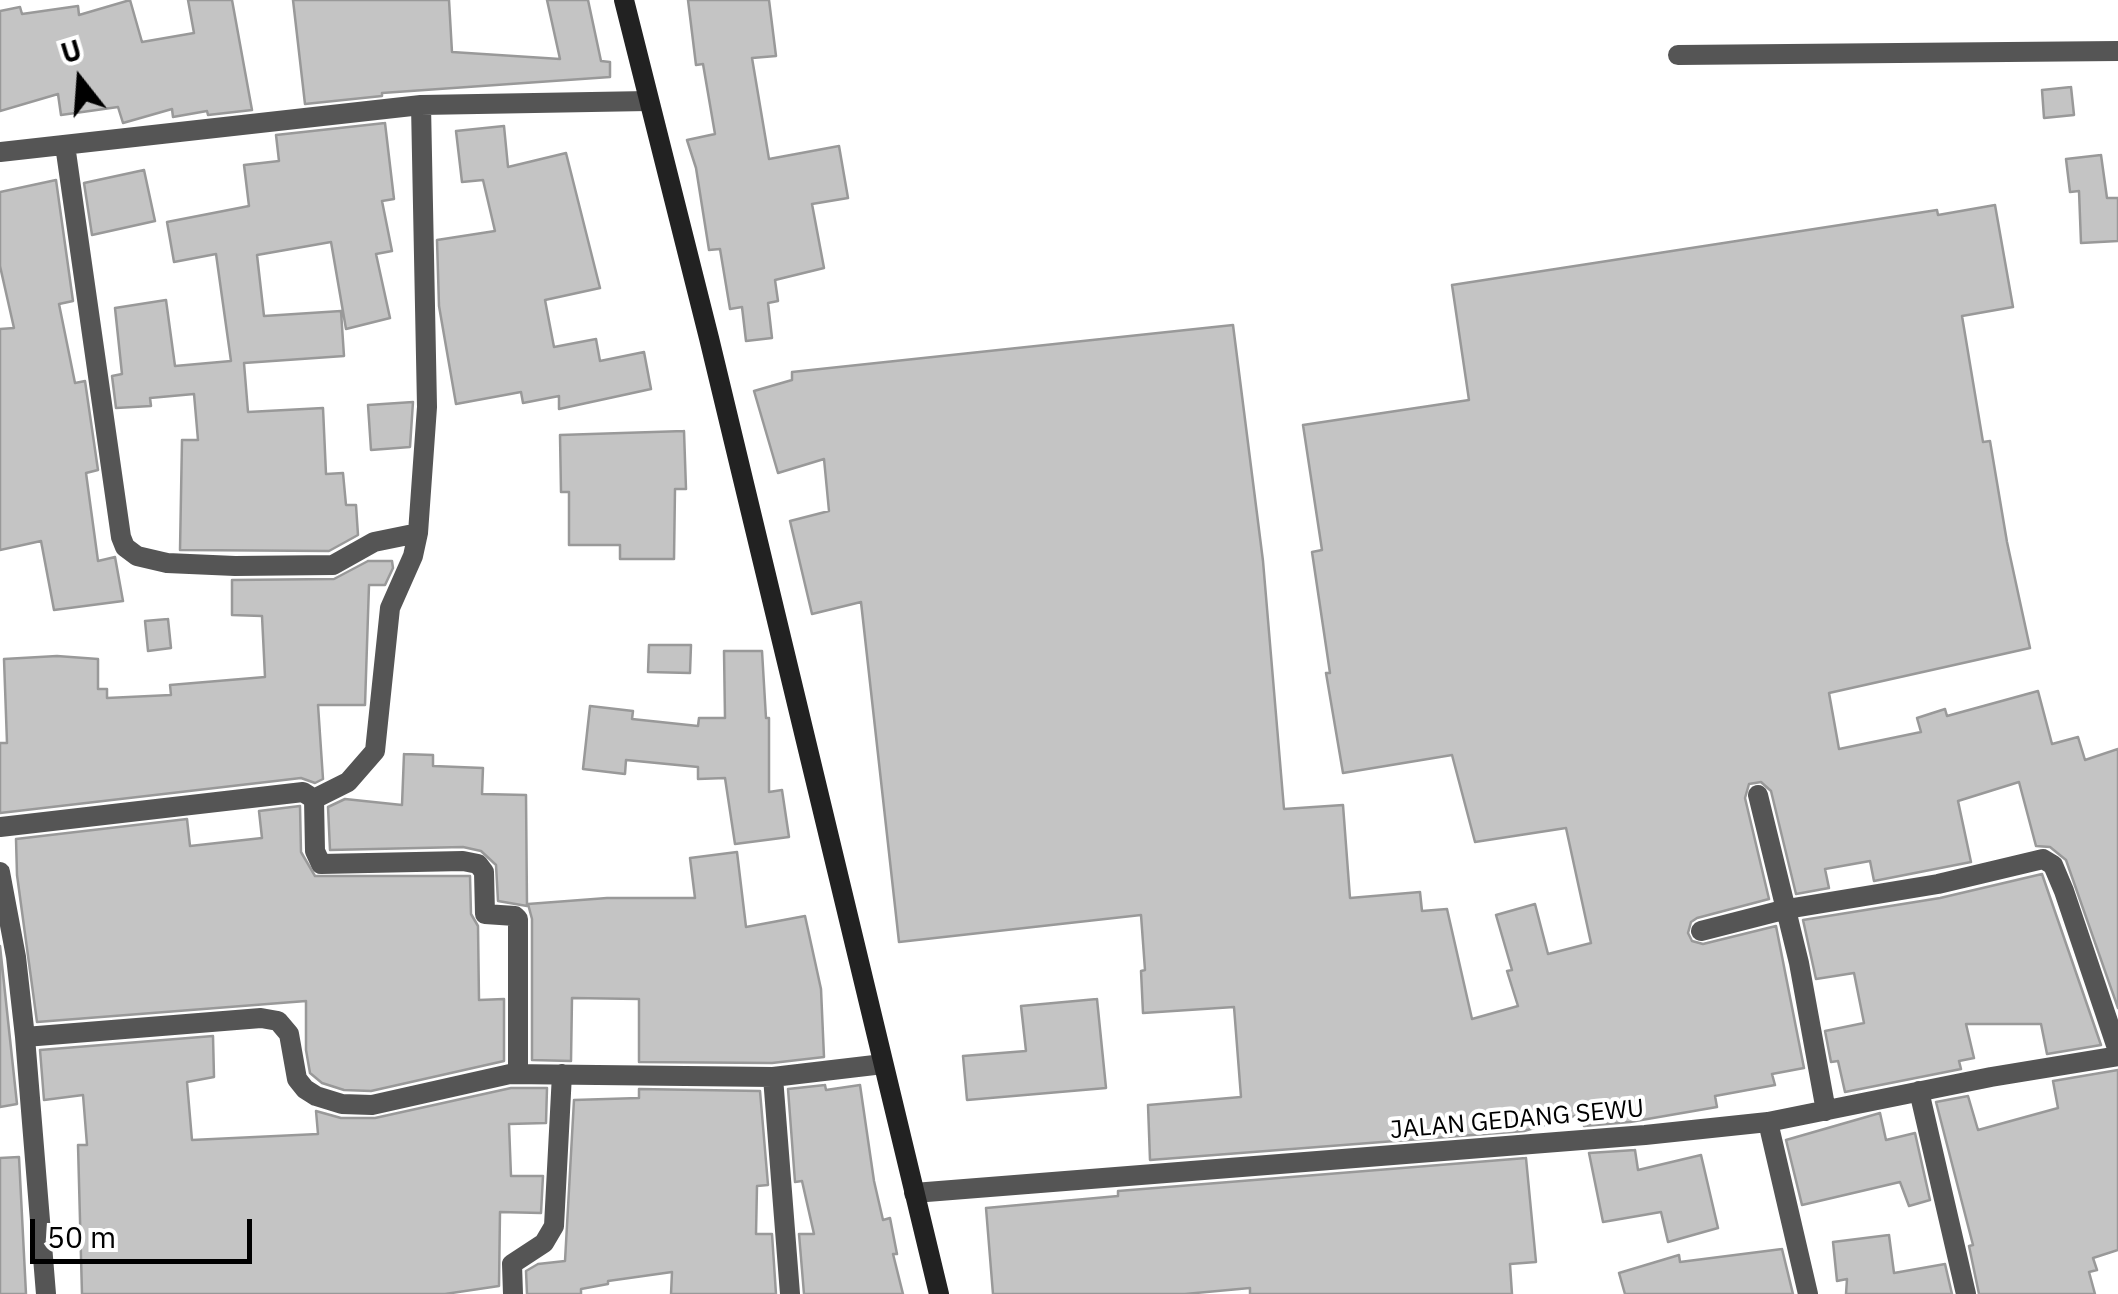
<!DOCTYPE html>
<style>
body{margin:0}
#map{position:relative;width:2118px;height:1294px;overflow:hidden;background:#fff;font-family:"IBM Plex Sans",sans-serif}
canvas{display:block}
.north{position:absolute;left:30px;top:30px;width:100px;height:100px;-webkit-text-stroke:8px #fff;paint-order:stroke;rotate:343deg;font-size:28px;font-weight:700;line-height:40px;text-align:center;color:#000}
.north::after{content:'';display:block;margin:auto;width:35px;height:45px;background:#000;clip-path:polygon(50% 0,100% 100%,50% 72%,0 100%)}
.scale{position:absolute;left:30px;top:1219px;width:222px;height:45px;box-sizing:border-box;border:5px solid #000;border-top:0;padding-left:12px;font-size:30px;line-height:35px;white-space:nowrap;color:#000;-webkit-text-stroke:8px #fff;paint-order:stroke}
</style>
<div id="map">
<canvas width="2118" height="1294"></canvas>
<div class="north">U</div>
<div class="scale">50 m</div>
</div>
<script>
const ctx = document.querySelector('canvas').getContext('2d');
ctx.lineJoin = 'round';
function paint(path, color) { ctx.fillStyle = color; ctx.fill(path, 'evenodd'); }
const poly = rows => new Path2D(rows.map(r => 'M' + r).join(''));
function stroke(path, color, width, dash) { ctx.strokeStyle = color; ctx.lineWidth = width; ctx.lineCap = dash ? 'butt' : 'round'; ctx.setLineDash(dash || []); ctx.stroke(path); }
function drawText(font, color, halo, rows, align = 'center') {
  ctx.font = font + ' "IBM Plex Sans",sans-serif'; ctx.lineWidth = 8; ctx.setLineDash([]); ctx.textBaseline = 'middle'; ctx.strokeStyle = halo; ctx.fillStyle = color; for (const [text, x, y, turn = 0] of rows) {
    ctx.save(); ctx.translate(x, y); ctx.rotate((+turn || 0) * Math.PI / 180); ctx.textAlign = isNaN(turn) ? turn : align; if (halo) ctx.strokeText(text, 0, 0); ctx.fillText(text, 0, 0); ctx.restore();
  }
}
const building = poly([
 [130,0,142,42,194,33,188,0,232,0,252,110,208,115,207,111,173,117,172,109,123,123,118,107,61,115,58,94,0,111,0,11,20,7,22,14,78,6,79,15,130,0],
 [293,0,449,0,452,52,560,59,547,0,588,0,601,61,610,62,610,77,382,93,382,96,305,104,293,0],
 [688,0,769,0,776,56,752,58,769,159,839,146,848,198,812,204,824,268,775,280,778,301,768,303,772,338,746,341,742,307,730,309,720,249,709,250,696,168,687,140,715,134,703,64,696,65,688,0],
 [2071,87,2074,115,2044,118,2042,90,2071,87],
 [385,123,394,199,382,201,392,251,376,254,390,318,346,329,331,242,257,255,264,316,341,311,344,356,244,363,248,412,323,408,326,474,343,473,346,505,356,505,358,535,329,551,180,550,182,440,198,440,194,394,150,398,151,406,116,408,112,376,122,374,115,308,166,300,175,366,231,361,216,254,174,262,167,222,249,206,244,165,279,161,276,135,385,123],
 [504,126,508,167,566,153,600,288,545,300,554,347,596,339,600,361,644,352,651,389,559,409,559,396,523,403,521,392,456,404,439,306,437,240,495,231,483,180,462,182,456,131,504,126],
 [2101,155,2107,198,2118,198,2118,241,2081,243,2079,191,2070,192,2066,159,2101,155],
 [144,170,155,221,92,235,84,183,144,170],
 [56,180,73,301,59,304,75,383,85,381,98,470,86,473,98,561,115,557,123,601,54,610,41,541,0,550,0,329,14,328,0,266,0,192,56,180],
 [1995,205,2013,307,1962,316,1983,442,1990,441,2007,542,2030,648,1829,693,1839,749,1921,732,1917,718,1945,709,1947,716,2038,691,2052,744,2078,737,2085,760,2118,749,2118,1008,2066,860,2050,847,2036,846,2019,782,1958,801,1971,862,1874,881,1870,861,1825,869,1829,888,1796,894,1771,791,1761,782,1749,784,1745,798,1769,899,1697,918,1691,922,1688,933,1692,941,1703,944,1776,926,1804,1068,1772,1074,1775,1085,1715,1096,1717,1107,1630,1122,1584,1126,1582,1114,1524,1131,1150,1160,1148,1105,1241,1097,1234,1007,1143,1013,1141,971,1145,970,1141,915,899,942,861,602,812,614,790,521,829,511,824,459,778,473,754,391,792,380,792,372,1233,325,1263,561,1284,809,1343,805,1350,898,1420,892,1422,911,1447,909,1472,1019,1518,1006,1507,971,1512,970,1496,915,1535,904,1548,954,1591,943,1566,828,1475,842,1452,755,1343,773,1326,673,1330,673,1312,552,1322,550,1303,425,1469,400,1452,285,1937,210,1938,215,1995,205],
 [413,402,410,447,371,450,368,405,413,402],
 [684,431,686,489,675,489,674,559,620,559,620,545,569,545,569,492,561,492,560,435,684,431],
 [368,561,392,561,393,568,385,585,369,585,365,705,318,705,323,779,315,783,301,778,0,813,0,743,7,743,4,659,57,656,98,659,98,689,107,689,107,698,171,695,170,685,265,677,262,616,232,615,232,580,334,579,368,561],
 [168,619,171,648,148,651,145,621,168,619],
 [649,645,691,645,690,673,648,672,649,645],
 [724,651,762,651,766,718,769,718,769,792,782,790,789,837,735,844,725,778,698,779,698,767,626,760,625,774,583,769,590,706,633,711,632,719,698,726,699,718,725,718,724,651],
 [404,754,433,755,433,766,483,768,482,794,526,795,527,906,498,901,496,865,481,851,463,847,330,850,328,807,345,799,402,805,404,754],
 [300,806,301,852,315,876,470,876,471,914,478,926,479,1000,504,999,504,1061,371,1091,344,1090,322,1083,310,1073,306,1050,306,1001,37,1022,17,875,16,839,187,819,190,846,262,838,259,811,300,806],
 [737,852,746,927,805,916,821,989,824,1057,772,1063,639,1062,639,999,572,998,571,1061,532,1060,532,919,528,904,607,898,695,898,690,858,737,852],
 [2042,874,2101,1045,2047,1054,2041,1024,1966,1024,1974,1058,1959,1061,1961,1069,1845,1092,1838,1061,1831,1062,1825,1031,1864,1023,1854,973,1816,979,1803,920,1940,898,2042,874],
 [0,946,17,1104,0,1107,0,946],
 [1097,999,1106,1088,967,1100,963,1056,1026,1051,1021,1006,1097,999],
 [213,1036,214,1077,187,1082,192,1140,318,1134,316,1111,341,1118,375,1118,511,1088,547,1088,546,1123,509,1124,511,1176,543,1176,541,1213,500,1212,499,1286,445,1294,82,1294,78,1145,87,1145,83,1095,44,1100,40,1050,213,1036],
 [2118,1070,2118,1250,2093,1258,2097,1270,2089,1272,2095,1294,1979,1294,1969,1246,1973,1245,1936,1102,1968,1096,1978,1130,2058,1108,2053,1081,2118,1070],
 [825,1085,826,1090,860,1085,874,1181,883,1220,890,1218,897,1254,893,1254,903,1294,804,1294,799,1234,814,1234,802,1181,795,1182,788,1089,825,1085],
 [639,1089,760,1091,768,1185,757,1186,756,1234,772,1234,776,1294,671,1294,672,1272,608,1281,608,1284,581,1289,581,1294,527,1294,526,1271,538,1264,565,1261,574,1100,639,1098,639,1089],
 [1880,1113,1886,1140,1915,1133,1930,1200,1909,1206,1900,1182,1802,1205,1786,1140,1880,1113],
 [1635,1150,1638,1170,1701,1155,1718,1228,1668,1242,1661,1212,1603,1222,1589,1153,1635,1150],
 [19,1157,26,1294,0,1294,0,1158,19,1157],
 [1526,1158,1536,1262,1510,1264,1512,1294,1250,1294,1250,1288,1185,1294,993,1294,986,1208,1118,1196,1118,1191,1526,1158],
 [1889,1235,1894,1273,1945,1264,1952,1294,1846,1294,1847,1279,1837,1281,1833,1242,1889,1235],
 [1782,1249,1793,1294,1625,1294,1619,1273,1679,1255,1680,1262,1782,1249]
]);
const minor = poly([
 [1678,55,2118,51],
 [65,145,121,537,125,547,137,556,167,563,235,566,333,565,374,542,418,533],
 [0,152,421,105,648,101],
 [1758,795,1799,963,1826,1111],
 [314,799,348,782,375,751,390,608,413,556,418,533,427,407,421,105],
 [0,827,303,792,314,799,315,851,321,864,463,861,478,864,484,872,485,914,515,916,518,919,518,1074],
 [0,872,16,957,25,1037,46,1294],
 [1701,931,1787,909,1938,884,2043,859,2053,865,2064,891,2118,1051],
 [25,1037,261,1018,278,1021,289,1034,297,1079,305,1089,316,1096,342,1104,372,1105,510,1074,773,1077,883,1064],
 [773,1077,790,1294],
 [1919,1091,1966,1294],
 [1768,1122,1808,1294],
 [914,1193,1645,1135,1768,1122,1991,1077,2118,1056],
 [513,1294,512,1264,544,1243,554,1226,562,1074]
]);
const secondary = poly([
 [624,0,709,338,939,1294]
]);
const streetNames = [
 ["JALAN GEDANG SEWU",1517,1120,-5]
];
paint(building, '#c4c4c4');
stroke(building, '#999', 2.5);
stroke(minor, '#555', 20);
stroke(secondary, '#222', 20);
drawText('25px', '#000', '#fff', streetNames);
</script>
